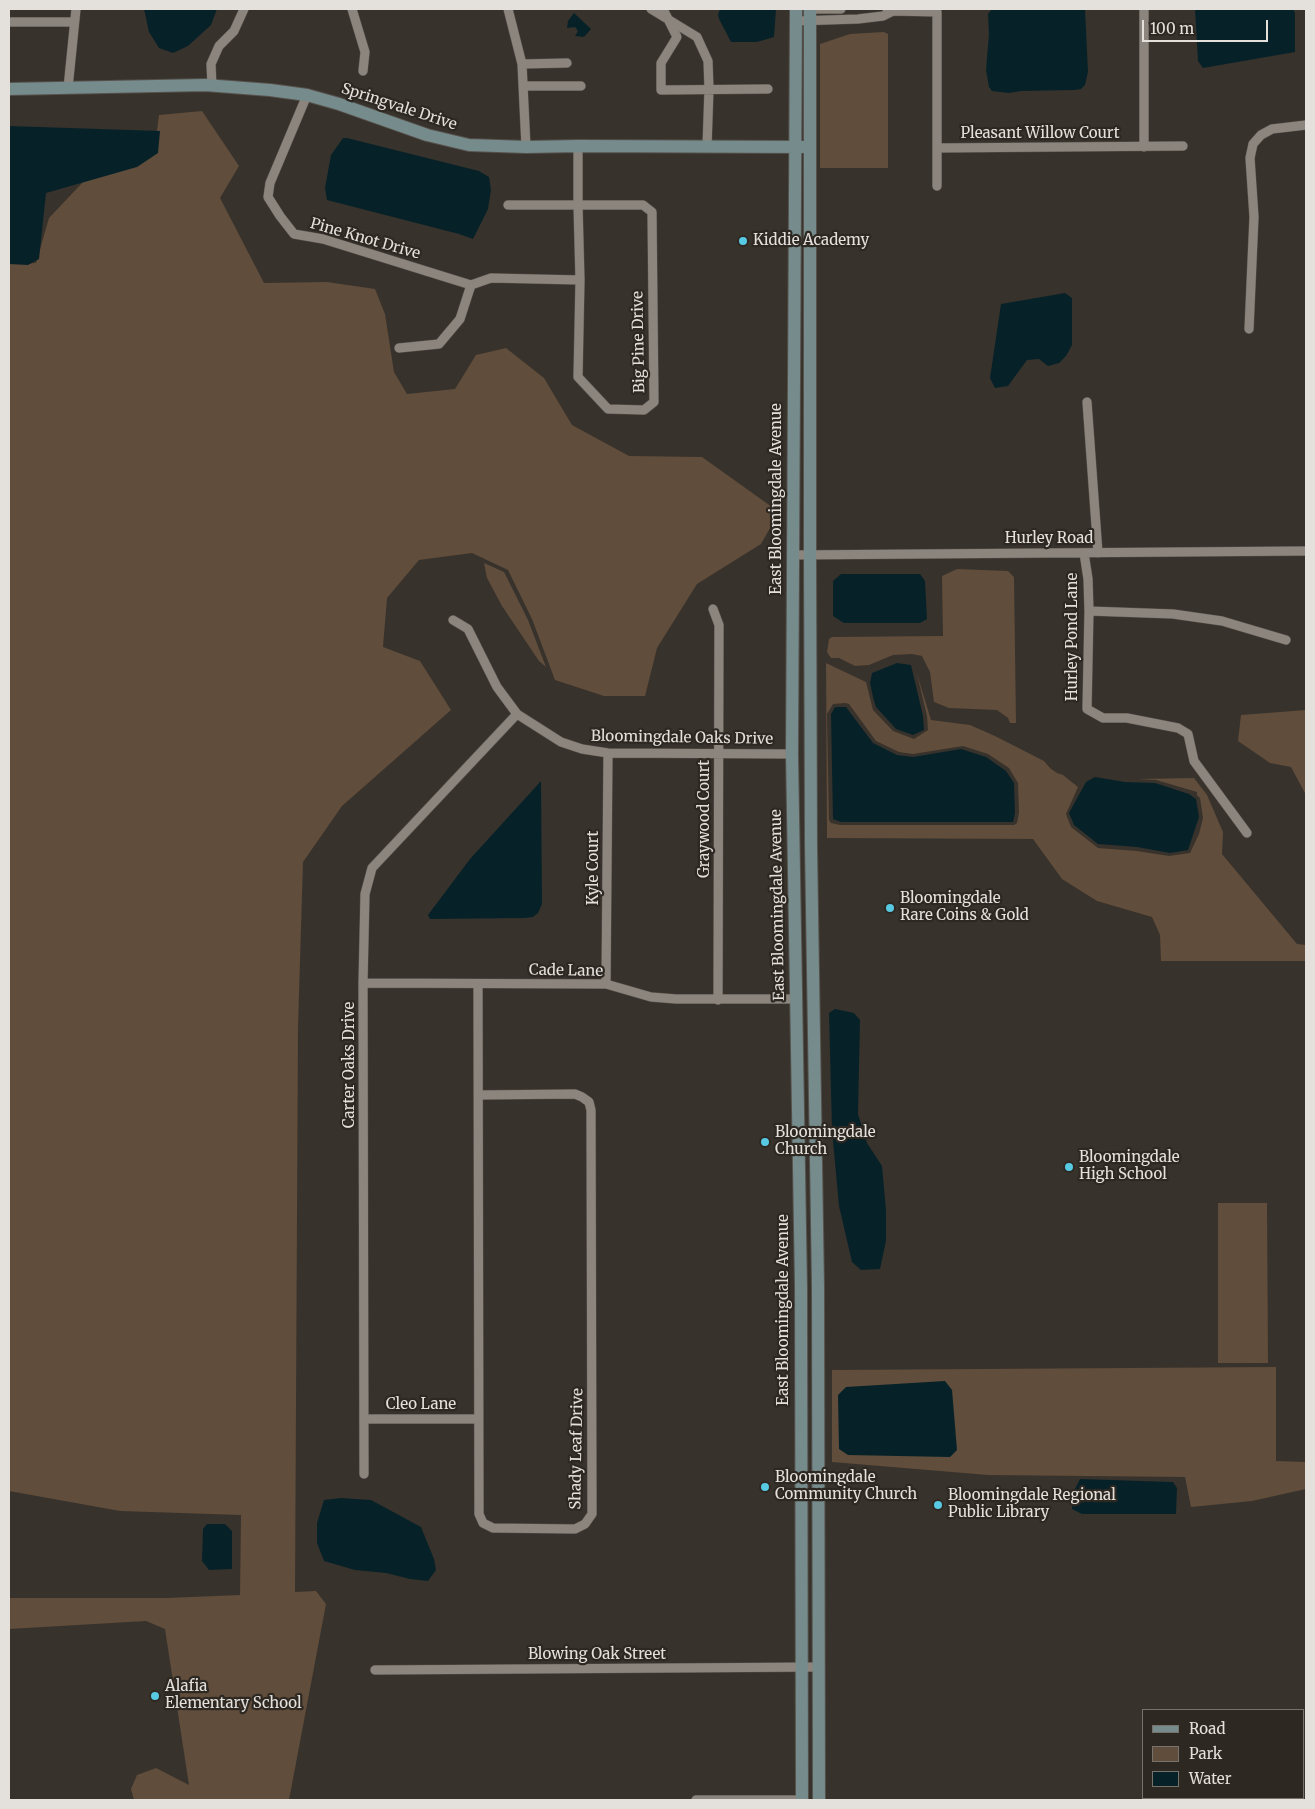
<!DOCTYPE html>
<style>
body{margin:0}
#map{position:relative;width:1315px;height:1809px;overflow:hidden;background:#38322c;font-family:Merriweather,serif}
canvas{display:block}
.frame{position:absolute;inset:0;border:10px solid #e4e0dc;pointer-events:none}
.legend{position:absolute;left:1142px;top:1709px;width:162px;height:90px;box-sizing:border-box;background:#2e2822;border:1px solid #77726c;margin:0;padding:6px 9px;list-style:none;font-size:15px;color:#e4e0dc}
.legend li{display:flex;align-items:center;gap:10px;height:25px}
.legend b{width:25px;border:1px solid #77726c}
.scale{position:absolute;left:1142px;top:20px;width:126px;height:22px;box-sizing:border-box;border:2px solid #e4e0dc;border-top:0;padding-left:6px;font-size:15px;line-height:18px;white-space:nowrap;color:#e4e0dc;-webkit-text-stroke:4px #2e2822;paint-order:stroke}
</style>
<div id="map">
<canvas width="1315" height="1809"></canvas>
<div class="frame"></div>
<ul class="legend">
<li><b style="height:6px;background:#758b8c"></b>Road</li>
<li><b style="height:14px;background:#604d3b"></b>Park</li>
<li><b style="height:14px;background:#062228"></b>Water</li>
</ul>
<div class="scale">100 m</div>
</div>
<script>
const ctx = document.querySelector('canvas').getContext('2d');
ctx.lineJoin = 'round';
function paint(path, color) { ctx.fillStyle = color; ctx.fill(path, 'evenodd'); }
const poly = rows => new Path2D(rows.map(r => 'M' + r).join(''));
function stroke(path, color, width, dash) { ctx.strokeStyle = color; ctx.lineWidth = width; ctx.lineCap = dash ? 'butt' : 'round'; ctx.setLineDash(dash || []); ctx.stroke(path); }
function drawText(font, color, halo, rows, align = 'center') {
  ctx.font = font + ' Merriweather,serif'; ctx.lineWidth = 4.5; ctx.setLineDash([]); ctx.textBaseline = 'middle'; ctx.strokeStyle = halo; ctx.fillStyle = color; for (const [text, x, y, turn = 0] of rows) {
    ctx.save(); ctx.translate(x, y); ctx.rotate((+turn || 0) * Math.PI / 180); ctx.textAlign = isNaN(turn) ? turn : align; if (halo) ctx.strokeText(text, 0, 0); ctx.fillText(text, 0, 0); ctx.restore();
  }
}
const green = poly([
 [884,32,888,34,888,168,820,168,820,44,850,34],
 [202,111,239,166,220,198,264,283,327,282,375,289,385,314,394,372,407,394,455,389,476,355,506,348,544,378,572,425,629,456,702,457,779,512,761,544,697,584,657,648,645,696,604,696,555,680,532,619,508,570,472,553,419,560,387,598,383,647,420,661,451,710,342,806,303,862,298,1027,295,1592,316,1591,326,1604,289,1800,134,1800,131,1789,137,1775,156,1768,189,1785,165,1629,146,1621,9,1629,9,1598,167,1598,240,1595,241,1515,120,1511,9,1491,9,264,36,263,49,218,83,182,154,154,159,115],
 [484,563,504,572,528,620,546,667,539,661,502,606,487,578],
 [957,569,1008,571,1014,577,1016,723,1010,723,1008,718,997,710,949,708,934,702,930,672,922,656,912,654,893,655,869,665,855,666,839,658,831,658,827,652,829,639,832,637,943,636,942,576],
 [826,663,866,682,873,710,893,731,914,739,928,730,927,716,917,674,931,720,970,725,995,736,1044,761,1050,768,1057,773,1063,775,1078,787,1066,814,1071,827,1098,848,1137,851,1169,856,1190,853,1199,834,1203,818,1200,798,1197,795,1197,792,1156,780,1137,779,1194,778,1207,795,1223,832,1222,854,1297,944,1306,945,1306,961,1161,961,1160,935,1152,917,1097,901,1062,879,1033,839,827,838],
 [845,703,849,704,876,741,899,752,913,754,963,746,988,754,1009,768,1018,783,1019,813,1017,823,1014,825,840,825,831,823,829,820,827,714,833,704],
 [1306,710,1306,795,1291,767,1270,763,1238,741,1241,715],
 [1218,1203,1267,1203,1268,1363,1218,1363],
 [1276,1367,1276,1461,1306,1462,1306,1489,1252,1501,1191,1507,1185,1477,988,1475,832,1462,832,1370]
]);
const water = poly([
 [144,9,217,9,211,25,188,46,173,53,159,48,149,32],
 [720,9,776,9,774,37,757,42,731,42,719,19,718,15],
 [992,9,1085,9,1088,72,1085,85,1081,89,1074,90,1021,91,1009,93,992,91,989,87,986,70,989,34,988,14],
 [1195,9,1293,9,1295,13,1295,52,1203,68,1198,61],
 [574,13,591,29,584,37,575,36,578,31,575,27,567,28,568,21],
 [9,126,160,131,158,153,137,167,46,193,39,259,28,265,9,264],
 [343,138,347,138,479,171,489,177,491,190,488,209,473,239,459,234,327,200,325,188,331,155],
 [1065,293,1072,298,1072,345,1066,356,1059,363,1048,366,1039,359,1027,360,1008,386,995,388,990,378,1001,304],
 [841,574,920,574,925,581,927,619,920,623,844,623,833,616,833,581],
 [897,663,911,665,923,716,924,730,913,735,896,729,876,707,873,697,870,683,872,673],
 [835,707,846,707,873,743,897,755,913,757,961,749,986,757,1006,771,1014,783,1015,813,1013,822,841,822,833,819,831,714],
 [1095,777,1125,782,1155,783,1189,794,1196,799,1199,817,1188,850,1170,853,1137,847,1098,844,1074,825,1069,813,1086,782],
 [541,781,542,904,538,913,533,917,525,918,430,919,428,915,470,859],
 [835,1009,854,1013,860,1020,858,1114,867,1143,882,1166,886,1210,886,1241,880,1269,861,1270,852,1262,839,1206,832,1130,829,1013],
 [945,1381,952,1390,957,1450,950,1457,848,1455,839,1449,838,1395,846,1387],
 [1080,1479,1173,1482,1177,1488,1176,1514,1082,1514,1072,1509,1073,1493],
 [341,1498,371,1500,421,1527,434,1559,436,1570,428,1581,410,1579,386,1573,355,1570,324,1561,317,1543,317,1523,324,1500],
 [207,1524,225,1524,232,1531,232,1569,209,1570,202,1561,203,1529]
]);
const street = poly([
 [352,9,365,52,363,71],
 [508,9,522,64,526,147],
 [651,9,697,37,708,61,709,89,707,147],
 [663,9,677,37,661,63,661,90,768,89],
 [810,9,841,9],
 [887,9,893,11,937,12,937,186],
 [1144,9,1144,147],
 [796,21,858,19,883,16,893,11],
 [9,22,74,22],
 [522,64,567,63],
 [212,86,211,64,219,46,234,31,244,9],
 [523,86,581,86],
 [68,88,76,9],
 [307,95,270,183,268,197,280,216,294,234,323,239,471,285,491,278,580,280],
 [937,148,1183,146],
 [508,205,643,205,652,212,654,402,644,410,608,409,578,377,580,280,578,205,578,146],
 [1249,329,1254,217,1250,158,1253,144,1261,135,1272,129,1306,125],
 [399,348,439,344,460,319,471,285],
 [1087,402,1098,553],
 [1084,553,1088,579,1089,611,1087,709,1103,718,1127,718,1178,728,1188,734,1194,761,1247,833],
 [792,555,1306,551],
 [713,609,719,625,718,1000],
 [1089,611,1173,614,1222,621,1286,640],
 [453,620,468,629,497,687,517,714,561,742,582,749,608,753,792,754],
 [363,983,606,984,651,997,676,999,796,999],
 [478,984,479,1514,483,1523,493,1528,575,1529,585,1524,592,1514,591,1110,589,1102,582,1097,575,1094,479,1095],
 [606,984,608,753],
 [364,1419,478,1419],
 [364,1474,363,983,365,894,372,868,517,714],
 [375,1670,819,1667],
 [696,1800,802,1800]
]);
const secondary = poly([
 [796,9,792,754,801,1287,802,1800],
 [810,9,810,555,811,846,818,1287,819,1800],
 [9,89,205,85,270,90,307,95,339,104,427,135,469,145,526,147,578,146,803,147]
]);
const markers = [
 [743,241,5,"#58c9e3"],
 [890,908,5,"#58c9e3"],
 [765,1142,5,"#58c9e3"],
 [1069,1167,5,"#58c9e3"],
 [765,1487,5,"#58c9e3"],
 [938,1505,5,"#58c9e3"],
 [155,1696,5,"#58c9e3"]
];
const streetNames = [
 ["Springvale Drive",399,107,18],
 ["Pleasant Willow Court",1040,134],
 ["Pine Knot Drive",365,239,16],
 ["Big Pine Drive",639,342,-91],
 ["East Bloomingdale Avenue",777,499,-90],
 ["Hurley Road",1049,539],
 ["Hurley Pond Lane",1073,637,-90],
 ["Bloomingdale Oaks Drive",682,738,1],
 ["Graywood Court",705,819,-90],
 ["Kyle Court",594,868,-90],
 ["East Bloomingdale Avenue",778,905,-91],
 ["Cade Lane",566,971,1],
 ["Carter Oaks Drive",350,1065,-90],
 ["East Bloomingdale Avenue",784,1310,-90],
 ["Cleo Lane",421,1405],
 ["Shady Leaf Drive",577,1449,-89],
 ["Blowing Oak Street",597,1655]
];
const poiNames = [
 ["Kiddie Academy",753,241],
 ["Bloomingdale",900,899],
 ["Rare Coins & Gold",900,916],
 ["Bloomingdale",775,1133],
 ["Church",775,1150],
 ["Bloomingdale",1079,1158],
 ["High School",1079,1175],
 ["Bloomingdale",775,1478],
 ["Community Church",775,1495],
 ["Bloomingdale Regional",948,1496],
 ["Public Library",948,1513],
 ["Alafia",165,1687],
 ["Elementary School",165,1704]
];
paint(green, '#604d3b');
paint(water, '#062228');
stroke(street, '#56514c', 10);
stroke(secondary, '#56514c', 14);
stroke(street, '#8c857e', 9);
stroke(secondary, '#758b8c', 12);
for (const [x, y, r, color] of markers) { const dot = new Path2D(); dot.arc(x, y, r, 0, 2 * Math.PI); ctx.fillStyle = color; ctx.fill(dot); stroke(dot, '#2e2822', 2); }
drawText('15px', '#e4e0dc', '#2e2822', streetNames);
drawText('15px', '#e4e0dc', '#2e2822', poiNames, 'left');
</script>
